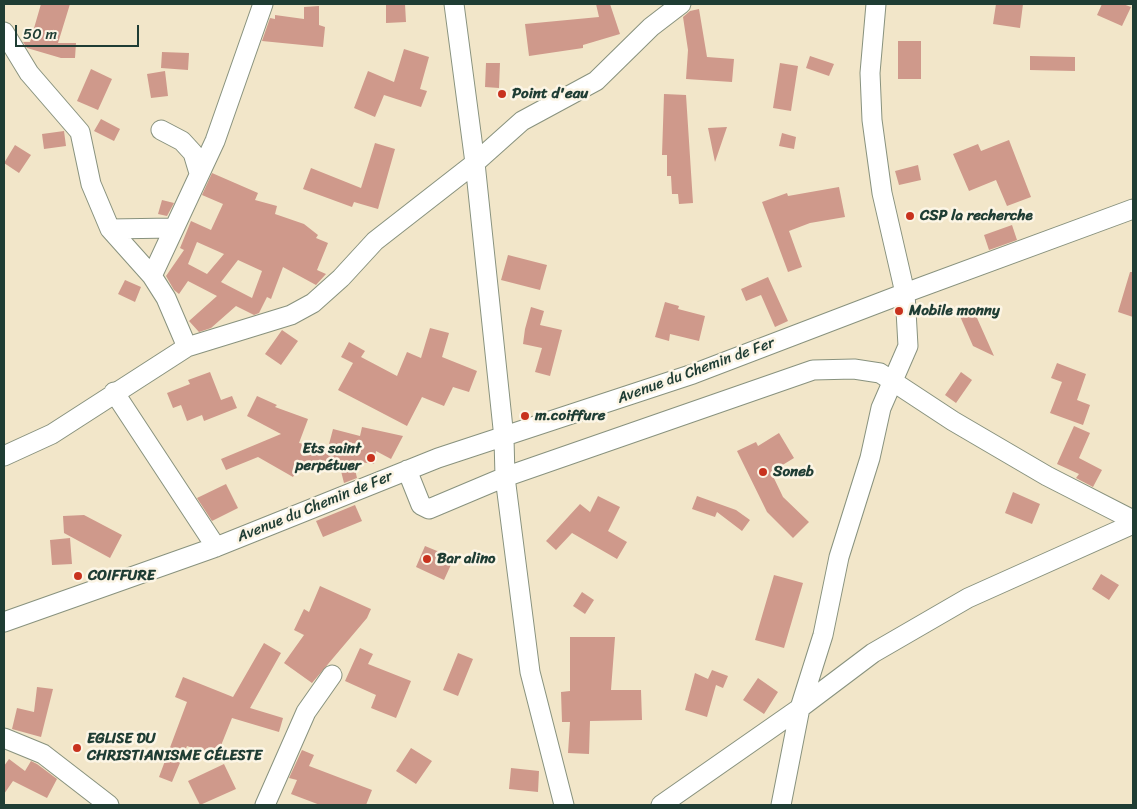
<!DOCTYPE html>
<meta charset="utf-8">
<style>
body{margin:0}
#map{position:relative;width:1137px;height:809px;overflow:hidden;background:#f2e6c9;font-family:Sriracha,sans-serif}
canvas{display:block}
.frame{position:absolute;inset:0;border:5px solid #1f3d34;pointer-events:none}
.scale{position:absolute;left:15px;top:25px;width:124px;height:22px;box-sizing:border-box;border:2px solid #1f3d34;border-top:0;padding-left:6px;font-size:15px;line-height:18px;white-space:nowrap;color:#1f3d34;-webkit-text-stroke:4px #fcf5e5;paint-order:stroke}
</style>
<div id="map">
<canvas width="1137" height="809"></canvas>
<div class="frame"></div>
<div class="scale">50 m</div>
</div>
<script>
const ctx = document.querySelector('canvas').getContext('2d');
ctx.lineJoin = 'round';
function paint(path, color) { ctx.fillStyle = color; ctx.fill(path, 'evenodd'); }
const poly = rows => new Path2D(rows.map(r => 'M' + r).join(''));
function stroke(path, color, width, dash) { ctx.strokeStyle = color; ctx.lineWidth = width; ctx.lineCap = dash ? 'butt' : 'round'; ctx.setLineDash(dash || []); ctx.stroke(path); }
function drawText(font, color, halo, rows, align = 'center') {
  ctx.font = font + ' Sriracha,sans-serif'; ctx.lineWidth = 5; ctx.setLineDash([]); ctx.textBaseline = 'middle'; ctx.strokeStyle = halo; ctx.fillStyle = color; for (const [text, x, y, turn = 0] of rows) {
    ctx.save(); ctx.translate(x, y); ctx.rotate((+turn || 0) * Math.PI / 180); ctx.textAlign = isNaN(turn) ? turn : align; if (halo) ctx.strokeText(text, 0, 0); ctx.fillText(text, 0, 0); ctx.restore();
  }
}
const building = poly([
 [41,4,70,4,58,43,76,43,75,58,61,58,27,48,23,42,30,42],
 [386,4,405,4,406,22,386,23],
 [596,4,610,4,620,34,583,45,583,48,529,56,525,24,599,17],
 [996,4,1023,4,1020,28,993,24],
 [1102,4,1123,4,1131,7,1122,26,1097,15],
 [319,6,319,25,325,27,323,47,262,41,270,18,275,19,275,15,304,19,304,7],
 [699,9,707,57,734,59,732,82,686,79,688,50,683,17,690,11],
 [898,41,921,41,921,79,898,79],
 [404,49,429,57,420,89,427,91,421,107,384,95,375,117,354,108,368,71,394,82],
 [162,52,189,53,188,70,161,68],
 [810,56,834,64,829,76,806,68],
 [1030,56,1075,57,1075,71,1030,70],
 [486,63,500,63,499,88,485,87],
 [780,63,798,66,791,111,773,108],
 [91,69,112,79,98,110,77,101],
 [165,71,168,96,151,98,147,74],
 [664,94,686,95,693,203,679,204,678,194,672,194,671,176,667,176,667,155,662,155],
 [101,119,120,129,114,141,94,131],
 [727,127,715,162,708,128],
 [64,131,66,146,44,149,42,134],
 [782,133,796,137,794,149,779,146],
 [1009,140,1031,197,1007,206,996,180,969,191,953,154,978,144,981,151],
 [375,143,395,149,378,209,354,202,352,207,303,189,311,168,361,188],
 [15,145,31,155,19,173,4,163],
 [918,165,921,180,899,185,895,171],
 [212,173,258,193,255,200,277,206,275,214,304,224,318,235,316,238,328,243,317,270,326,274,316,285,283,267,271,299,267,297,259,313,254,315,236,306,211,328,199,332,189,321,217,296,188,281,179,294,174,290,166,276,184,250,180,248,191,221,211,230,223,204,202,195],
 [197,242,224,254,207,274,188,264],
 [238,260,262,271,252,298,221,282],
 [839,187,845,217,810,223,789,231,802,267,788,272,762,202,787,193,788,196],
 [162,200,174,203,167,216,158,214],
 [1012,225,1017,240,989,250,984,235],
 [508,255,547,265,540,290,501,280],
 [1130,272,1133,272,1133,317,1118,312],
 [768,277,788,321,775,327,761,295,746,301,741,289],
 [125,280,141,287,135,302,118,294],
 [665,302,679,306,678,309,705,316,699,341,670,334,669,341,655,337],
 [531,307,544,311,540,325,562,330,550,376,535,372,542,348,523,344,525,329],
 [973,309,994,356,973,346,959,314],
 [430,328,449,333,442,357,477,371,469,392,453,387,444,406,422,397,407,426,338,390,353,363,341,357,349,342,365,351,361,357,397,376,407,352,421,358],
 [282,330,298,341,281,365,265,354],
 [1057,363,1086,374,1077,400,1090,405,1083,425,1050,413,1062,382,1051,378],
 [210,372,221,400,232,396,237,408,204,421,202,415,187,421,181,405,173,408,167,393,190,384,188,380],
 [961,372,972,380,956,403,945,395],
 [257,396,277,405,275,407,308,419,299,443,328,448,333,429,360,436,362,427,403,436,391,459,376,451,374,464,353,461,357,478,344,483,341,471,300,465,293,477,258,457,226,470,221,459,281,434,247,416],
 [1074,426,1090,433,1079,458,1102,470,1093,487,1076,478,1079,474,1057,464],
 [779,433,794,458,771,472,783,497,809,522,793,538,767,512,737,451,756,442,758,446],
 [226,484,238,508,212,521,197,498],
 [1013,492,1040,504,1032,524,1005,513],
 [598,496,620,507,608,531,627,542,617,559,572,533,556,550,546,541,580,504,590,512],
 [697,496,736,510,750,520,742,531,717,512,715,517,692,509],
 [355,505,362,521,323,537,316,521],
 [84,515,122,535,110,558,64,533,63,516],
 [70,538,72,564,52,565,50,540],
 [425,546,454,558,444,580,416,567],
 [1101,574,1119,585,1109,600,1092,589],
 [774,575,803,583,784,648,755,640],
 [320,586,371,609,367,618,312,683,284,663,304,635,294,630,304,609,309,612],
 [582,592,594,600,585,614,573,606],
 [570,637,615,637,611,690,641,690,642,720,590,721,589,754,568,753,570,722,562,722,561,692,570,691],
 [264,643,281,653,250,708,283,718,279,732,232,718,218,753,221,758,187,746,172,782,159,777,187,702,175,697,183,677,233,697],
 [360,648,373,654,368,664,411,681,396,718,371,708,376,695,345,681],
 [458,653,473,659,458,696,443,690],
 [712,670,728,676,723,688,716,685,707,717,685,710,695,673,708,679],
 [758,678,778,692,764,714,743,700],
 [37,687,53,689,41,737,12,729,17,708,34,712],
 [411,748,432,761,416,784,396,771],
 [302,750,314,755,309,766,372,790,366,805,320,805,291,794,297,780,289,778],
 [9,759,25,771,31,761,37,764,57,779,47,798,13,781,4,794,4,766],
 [224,764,236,789,200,805,188,781],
 [511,768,539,771,538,792,509,789]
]);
const minor = poly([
 [454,4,475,163,504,438,505,477,530,672,564,805],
 [4,32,29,73,80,132,91,184,110,229,152,276,166,298,187,347],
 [161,130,182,141,193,153,199,173],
 [110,229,173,228],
 [152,276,215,141,263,4],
 [114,392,216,547],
 [4,456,52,434,187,347,291,315,313,303,341,278,375,241,475,163,522,121,596,81,651,27,681,4],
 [407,470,421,505,429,509,505,477,813,370,854,369,880,373,953,421,1047,476,1133,520],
 [4,622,216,547,438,458,693,374,905,293,1133,209],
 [4,738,43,754,109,805],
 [265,805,306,712,332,675],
 [661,805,800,708,873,653,968,598,1133,524],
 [781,805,800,708,823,635,839,557,870,458,881,408,908,346,905,293,882,193,872,120,870,73,876,4]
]);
const markers = [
 [502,94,5,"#c8321e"],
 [910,216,5,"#c8321e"],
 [899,311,5,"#c8321e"],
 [525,416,5,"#c8321e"],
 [371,458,5,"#c8321e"],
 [763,472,5,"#c8321e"],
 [427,559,5,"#c8321e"],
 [78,576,5,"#c8321e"],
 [77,748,5,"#c8321e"]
];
const poiNames = [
 ["Point d'eau",512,94],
 ["CSP la recherche",920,216],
 ["Mobile monny",909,311],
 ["m.coiffure",535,416],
 ["Ets saint",361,449,"right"],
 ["perpétuer",361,466,"right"],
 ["Soneb",773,472],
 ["Bar alino",437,559],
 ["COIFFURE",88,576],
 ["EGLISE DU",87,739],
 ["CHRISTIANISME CÉLESTE",87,756]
];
const streetNames = [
 ["Avenue du Chemin de Fer",696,371,-20],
 ["Avenue du Chemin de Fer",315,507,-22]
];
paint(building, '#cf998b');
stroke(minor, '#88927e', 21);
stroke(minor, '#fff', 19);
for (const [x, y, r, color] of markers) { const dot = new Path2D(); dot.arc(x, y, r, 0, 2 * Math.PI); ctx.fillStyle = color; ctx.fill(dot); stroke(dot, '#fcf5e5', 2); }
drawText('bold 15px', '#1f3d34', '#fcf5e5', poiNames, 'left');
drawText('15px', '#1f3d34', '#fcf5e5', streetNames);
</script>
